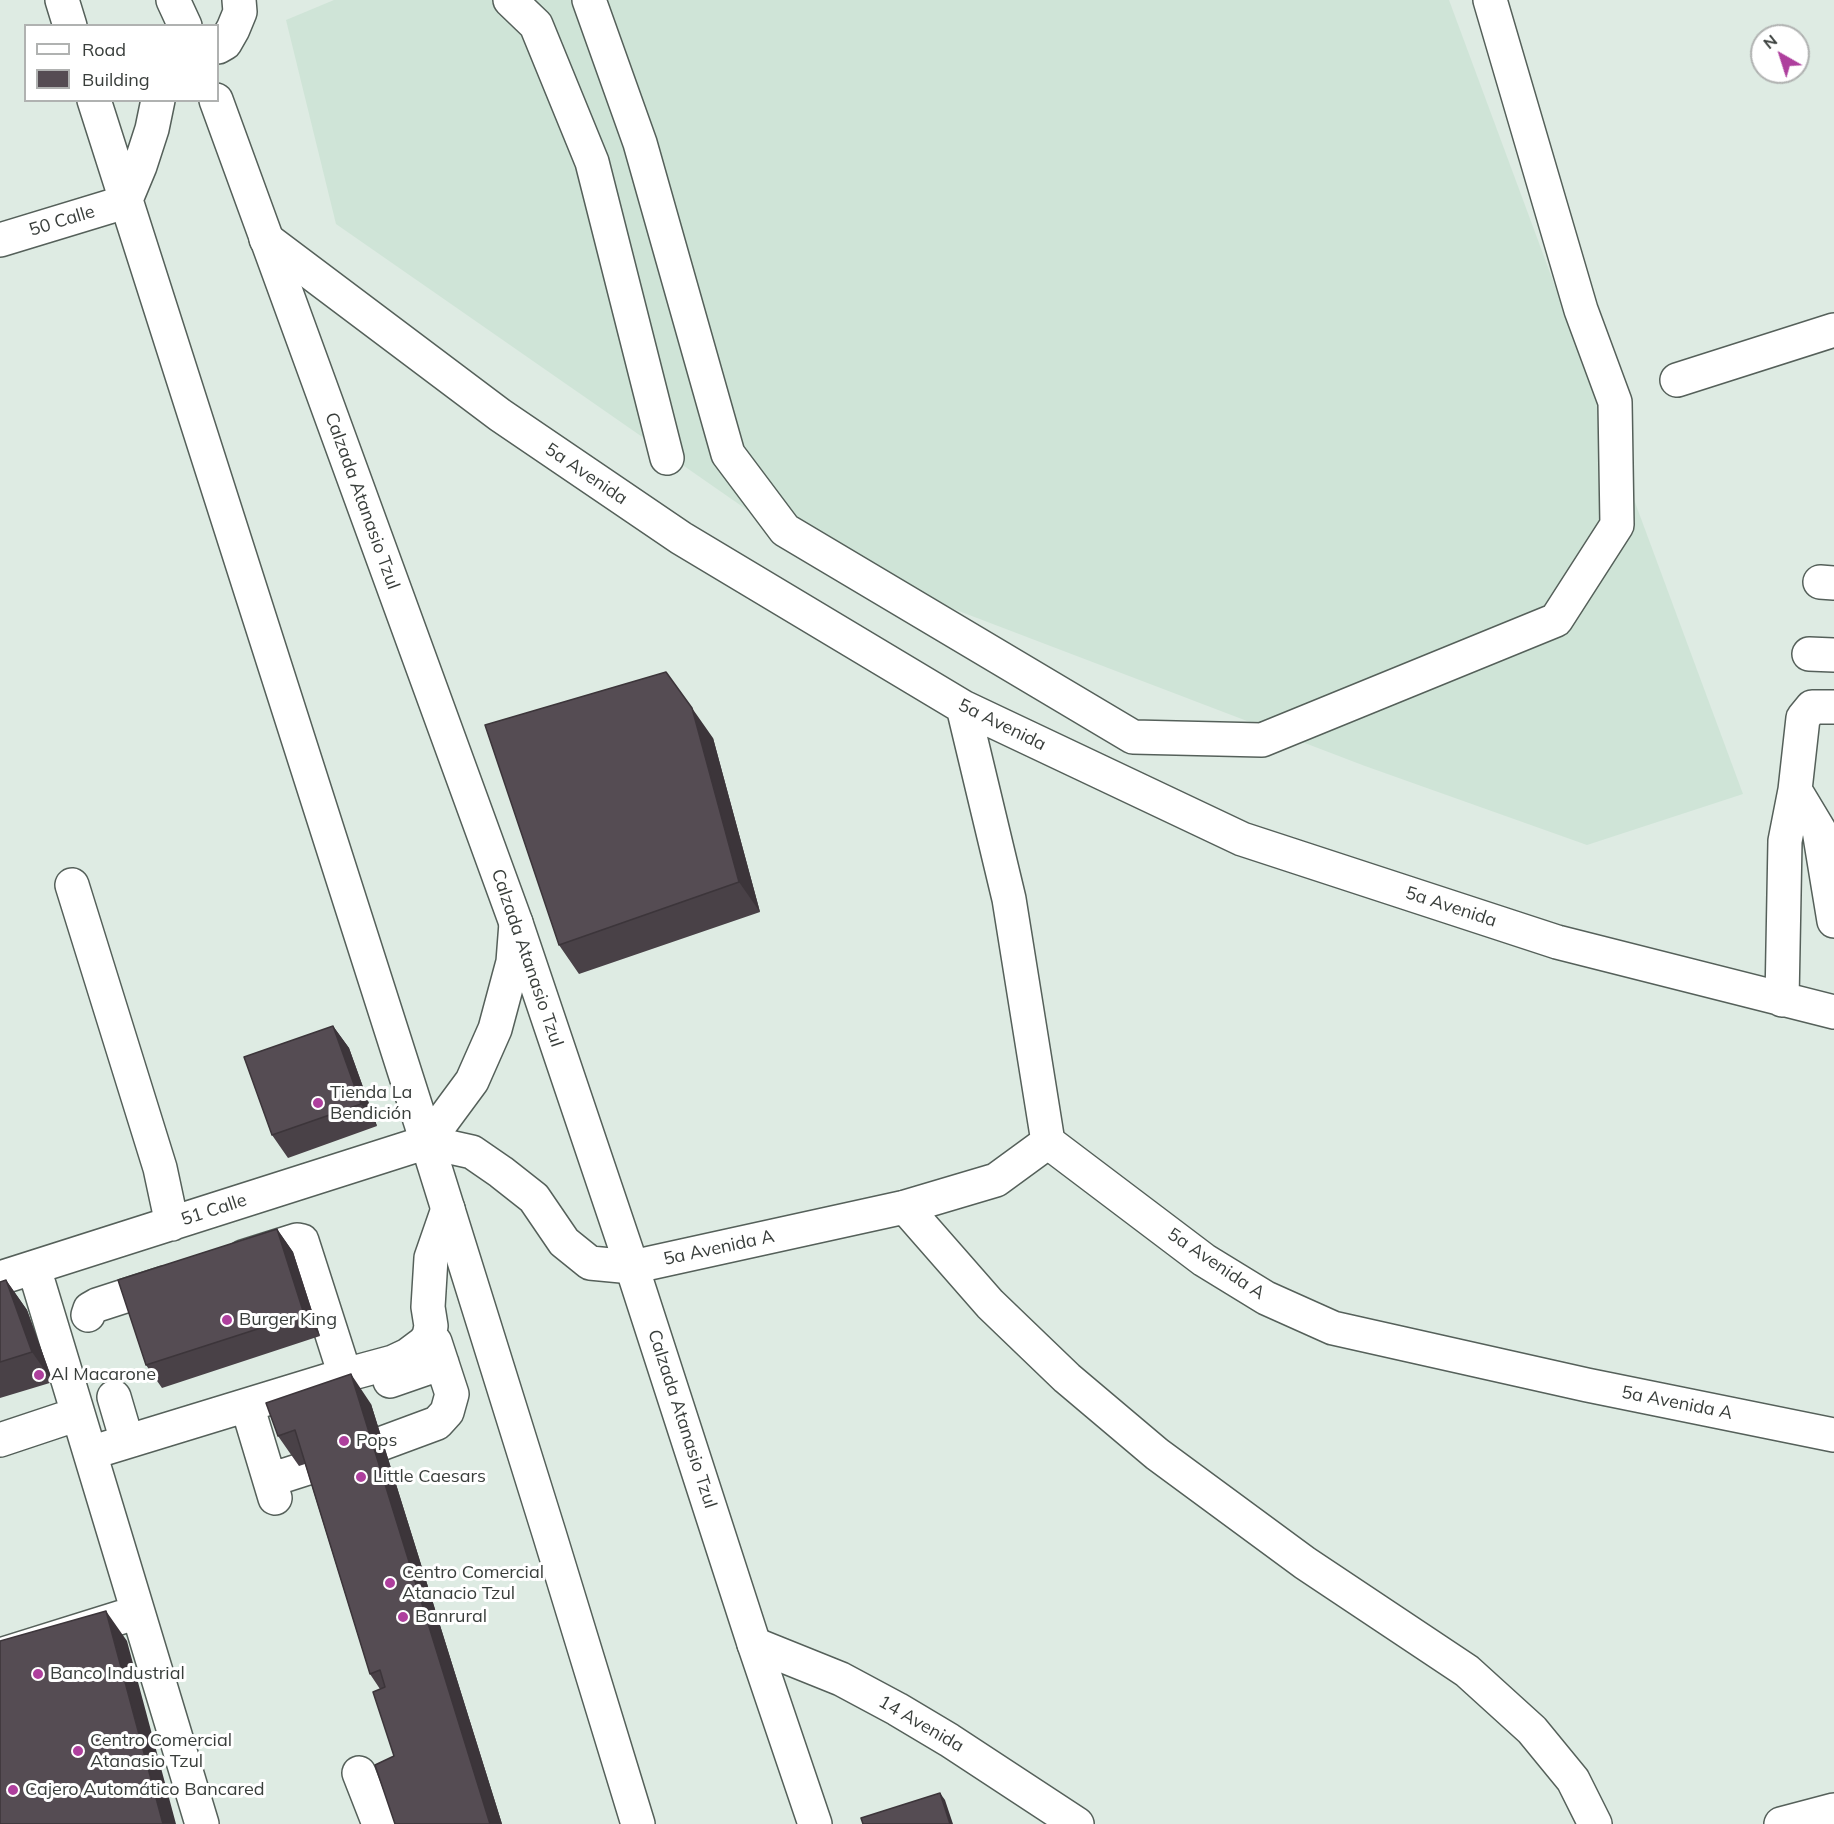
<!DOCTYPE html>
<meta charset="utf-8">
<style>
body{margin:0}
#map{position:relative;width:1834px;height:1824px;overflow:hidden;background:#deebe3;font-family:Mulish,sans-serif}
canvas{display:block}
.legend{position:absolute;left:24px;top:24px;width:195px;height:78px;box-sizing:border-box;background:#fff;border:2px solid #b0b2b1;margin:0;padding:8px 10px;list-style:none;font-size:18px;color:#393e3b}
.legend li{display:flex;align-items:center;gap:12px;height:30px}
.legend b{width:30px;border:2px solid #b0b2b1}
.north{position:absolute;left:1750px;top:24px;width:60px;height:60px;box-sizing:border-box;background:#fff;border:2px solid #b0b2b1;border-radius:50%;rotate:321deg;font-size:16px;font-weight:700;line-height:24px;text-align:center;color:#393e3b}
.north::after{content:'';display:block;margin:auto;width:21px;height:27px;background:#ae3f9d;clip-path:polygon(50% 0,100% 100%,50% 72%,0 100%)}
</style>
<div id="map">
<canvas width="1834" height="1824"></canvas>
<ul class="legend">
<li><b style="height:8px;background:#fff"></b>Road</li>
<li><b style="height:16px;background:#554c53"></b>Building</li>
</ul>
<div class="north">N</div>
</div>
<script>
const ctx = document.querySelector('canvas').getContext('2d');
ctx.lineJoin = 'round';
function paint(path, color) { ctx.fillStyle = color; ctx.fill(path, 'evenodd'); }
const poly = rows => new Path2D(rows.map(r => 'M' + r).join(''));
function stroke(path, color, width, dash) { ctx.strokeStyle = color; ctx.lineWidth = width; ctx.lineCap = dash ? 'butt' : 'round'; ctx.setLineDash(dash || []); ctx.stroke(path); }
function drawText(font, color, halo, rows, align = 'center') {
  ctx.font = font + ' Mulish,sans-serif'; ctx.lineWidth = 6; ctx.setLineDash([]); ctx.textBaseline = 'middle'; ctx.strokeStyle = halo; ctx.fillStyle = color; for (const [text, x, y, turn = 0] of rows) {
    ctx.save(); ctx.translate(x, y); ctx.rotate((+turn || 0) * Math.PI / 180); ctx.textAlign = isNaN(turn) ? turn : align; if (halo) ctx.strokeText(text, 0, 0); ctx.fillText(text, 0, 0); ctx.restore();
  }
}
const built = poly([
 [334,0,1449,0,1743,794,1587,845,1365,766,812,555,336,224,286,20]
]);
const minor = poly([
 [510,0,536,25,592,162,667,458],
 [589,0,640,143,728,454,785,530,1133,737,1262,740,1556,620,1617,525,1615,402,1581,310,1490,0],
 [218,47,225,43,233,29,240,12,239,0],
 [266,239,500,415,681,538,963,707,1242,839,1557,942,1834,1012],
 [0,240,125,202],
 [1677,380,1834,330],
 [1820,582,1834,583],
 [1809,654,1834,655],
 [963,707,1009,899,1048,1142],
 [1795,790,1819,830,1834,921],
 [72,885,160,1168,172,1224],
 [1782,1000,1785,841,1795,790,1803,718,1812,707,1834,707],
 [427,1142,472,1081,495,1029,513,962,516,923],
 [1048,1142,1204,1260,1266,1298,1333,1328,1587,1385,1834,1435],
 [905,1207,990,1304,1067,1378,1157,1454,1305,1563,1467,1671,1532,1730,1573,1780,1595,1824],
 [243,1257,297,1240,302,1241,345,1375],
 [0,1278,427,1142,472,1152,501,1172,534,1198,564,1242,590,1263,632,1267,905,1207,996,1180,1048,1142],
 [88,1315,90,1309,97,1305,165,1283],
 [390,1381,442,1363],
 [114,1397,127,1441],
 [247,1405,275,1498],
 [0,1440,78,1414],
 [383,1443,437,1423,447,1412,452,1394,435,1342],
 [90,1453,345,1375,393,1362,408,1355,424,1343,429,1336,431,1326,428,1307,431,1258,448,1209],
 [270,1480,317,1465],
 [138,1612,202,1824],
 [754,1644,841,1679,897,1709,949,1740,1077,1824],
 [0,1655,138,1612,34,1268],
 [359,1773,379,1824],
 [1781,1824,1834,1810]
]);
const major = poly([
 [62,0,70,26],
 [173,0,185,26],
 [94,100,427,1142,549,1533,638,1824],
 [216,100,516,923,632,1267,754,1644,815,1824],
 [125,202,140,166,152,129,158,100]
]);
const wall = poly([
 [713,738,760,912,579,974,559,945],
 [333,1026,349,1048,377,1126,288,1158,272,1135],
 [277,1229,293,1252,320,1336,162,1388,146,1365],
 [6,1280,27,1310,53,1382,0,1398,0,1282],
 [371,1404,502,1824,395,1824,394,1756,380,1689,370,1674,305,1464,299,1466,278,1436]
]);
const shadedWall = poly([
 [692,708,713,738,760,912,739,882],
 [333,1026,349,1048,377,1126,361,1104],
 [277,1229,293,1252,320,1336,304,1314],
 [6,1280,27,1310,53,1382,32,1352],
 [351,1374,371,1404,502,1824,490,1824],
 [106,1611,127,1641,176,1824,163,1824],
 [940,1793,945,1800,953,1824,950,1824]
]);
const building = poly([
 [666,672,692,708,739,882,559,945,485,725,666,672],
 [333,1026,361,1104,272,1135,244,1057,333,1026],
 [277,1229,304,1314,146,1365,118,1280,277,1229],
 [6,1280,32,1352,0,1362,0,1282,6,1280],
 [351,1374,490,1824,395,1824,375,1765,394,1756,373,1692,385,1687,380,1670,370,1674,295,1430,278,1436,266,1403,351,1374],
 [106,1611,163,1824,0,1824,0,1641,106,1611],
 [940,1793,950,1824,863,1824,861,1818,940,1793]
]);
const markers = [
 [318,1103,6,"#ae3f9d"],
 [227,1320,6,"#ae3f9d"],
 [39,1375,6,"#ae3f9d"],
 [344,1441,6,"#ae3f9d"],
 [361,1477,6,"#ae3f9d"],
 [390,1583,6,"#ae3f9d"],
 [403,1617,6,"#ae3f9d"],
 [38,1674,6,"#ae3f9d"],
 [78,1751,6,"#ae3f9d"],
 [13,1790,6,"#ae3f9d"]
];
const streetNames = [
 ["50 Calle",62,221,-17],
 ["5a Avenida",586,474,34],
 ["Calzada Atanasio Tzul",362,501,70],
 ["5a Avenida",1002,725,26],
 ["5a Avenida",1451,907,18],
 ["Calzada Atanasio Tzul",527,958,71],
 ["51 Calle",214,1210,-18],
 ["5a Avenida A",719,1248,-12],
 ["5a Avenida A",1216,1264,34],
 ["5a Avenida A",1677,1403,11],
 ["Calzada Atanasio Tzul",682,1419,72],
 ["14 Avenida",921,1724,30]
];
const poiNames = [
 ["Tienda La",330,1093],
 ["Bendición",330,1114],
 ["Burger King",239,1320],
 ["Al Macarone",51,1375],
 ["Pops",356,1441],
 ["Little Caesars",373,1477],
 ["Centro Comercial",402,1573],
 ["Atanacio Tzul",402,1594],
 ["Banrural",415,1617],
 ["Banco Industrial",50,1674],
 ["Centro Comercial",90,1741],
 ["Atanasio Tzul",90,1762],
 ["Cajero Automático Bancared",25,1790]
];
paint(built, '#cfe4d7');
stroke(minor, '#55605a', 36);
stroke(major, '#55605a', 36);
stroke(minor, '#fff', 33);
stroke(major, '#fff', 33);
paint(wall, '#494147');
paint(shadedWall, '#3c353a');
paint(building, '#554c53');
stroke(building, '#3c353a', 1.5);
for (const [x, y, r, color] of markers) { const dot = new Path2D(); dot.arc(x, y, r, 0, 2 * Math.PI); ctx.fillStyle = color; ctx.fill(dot); stroke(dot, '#fff', 2); }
drawText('18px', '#393e3b', '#fff', streetNames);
drawText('18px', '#393e3b', '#fff', poiNames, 'left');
</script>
